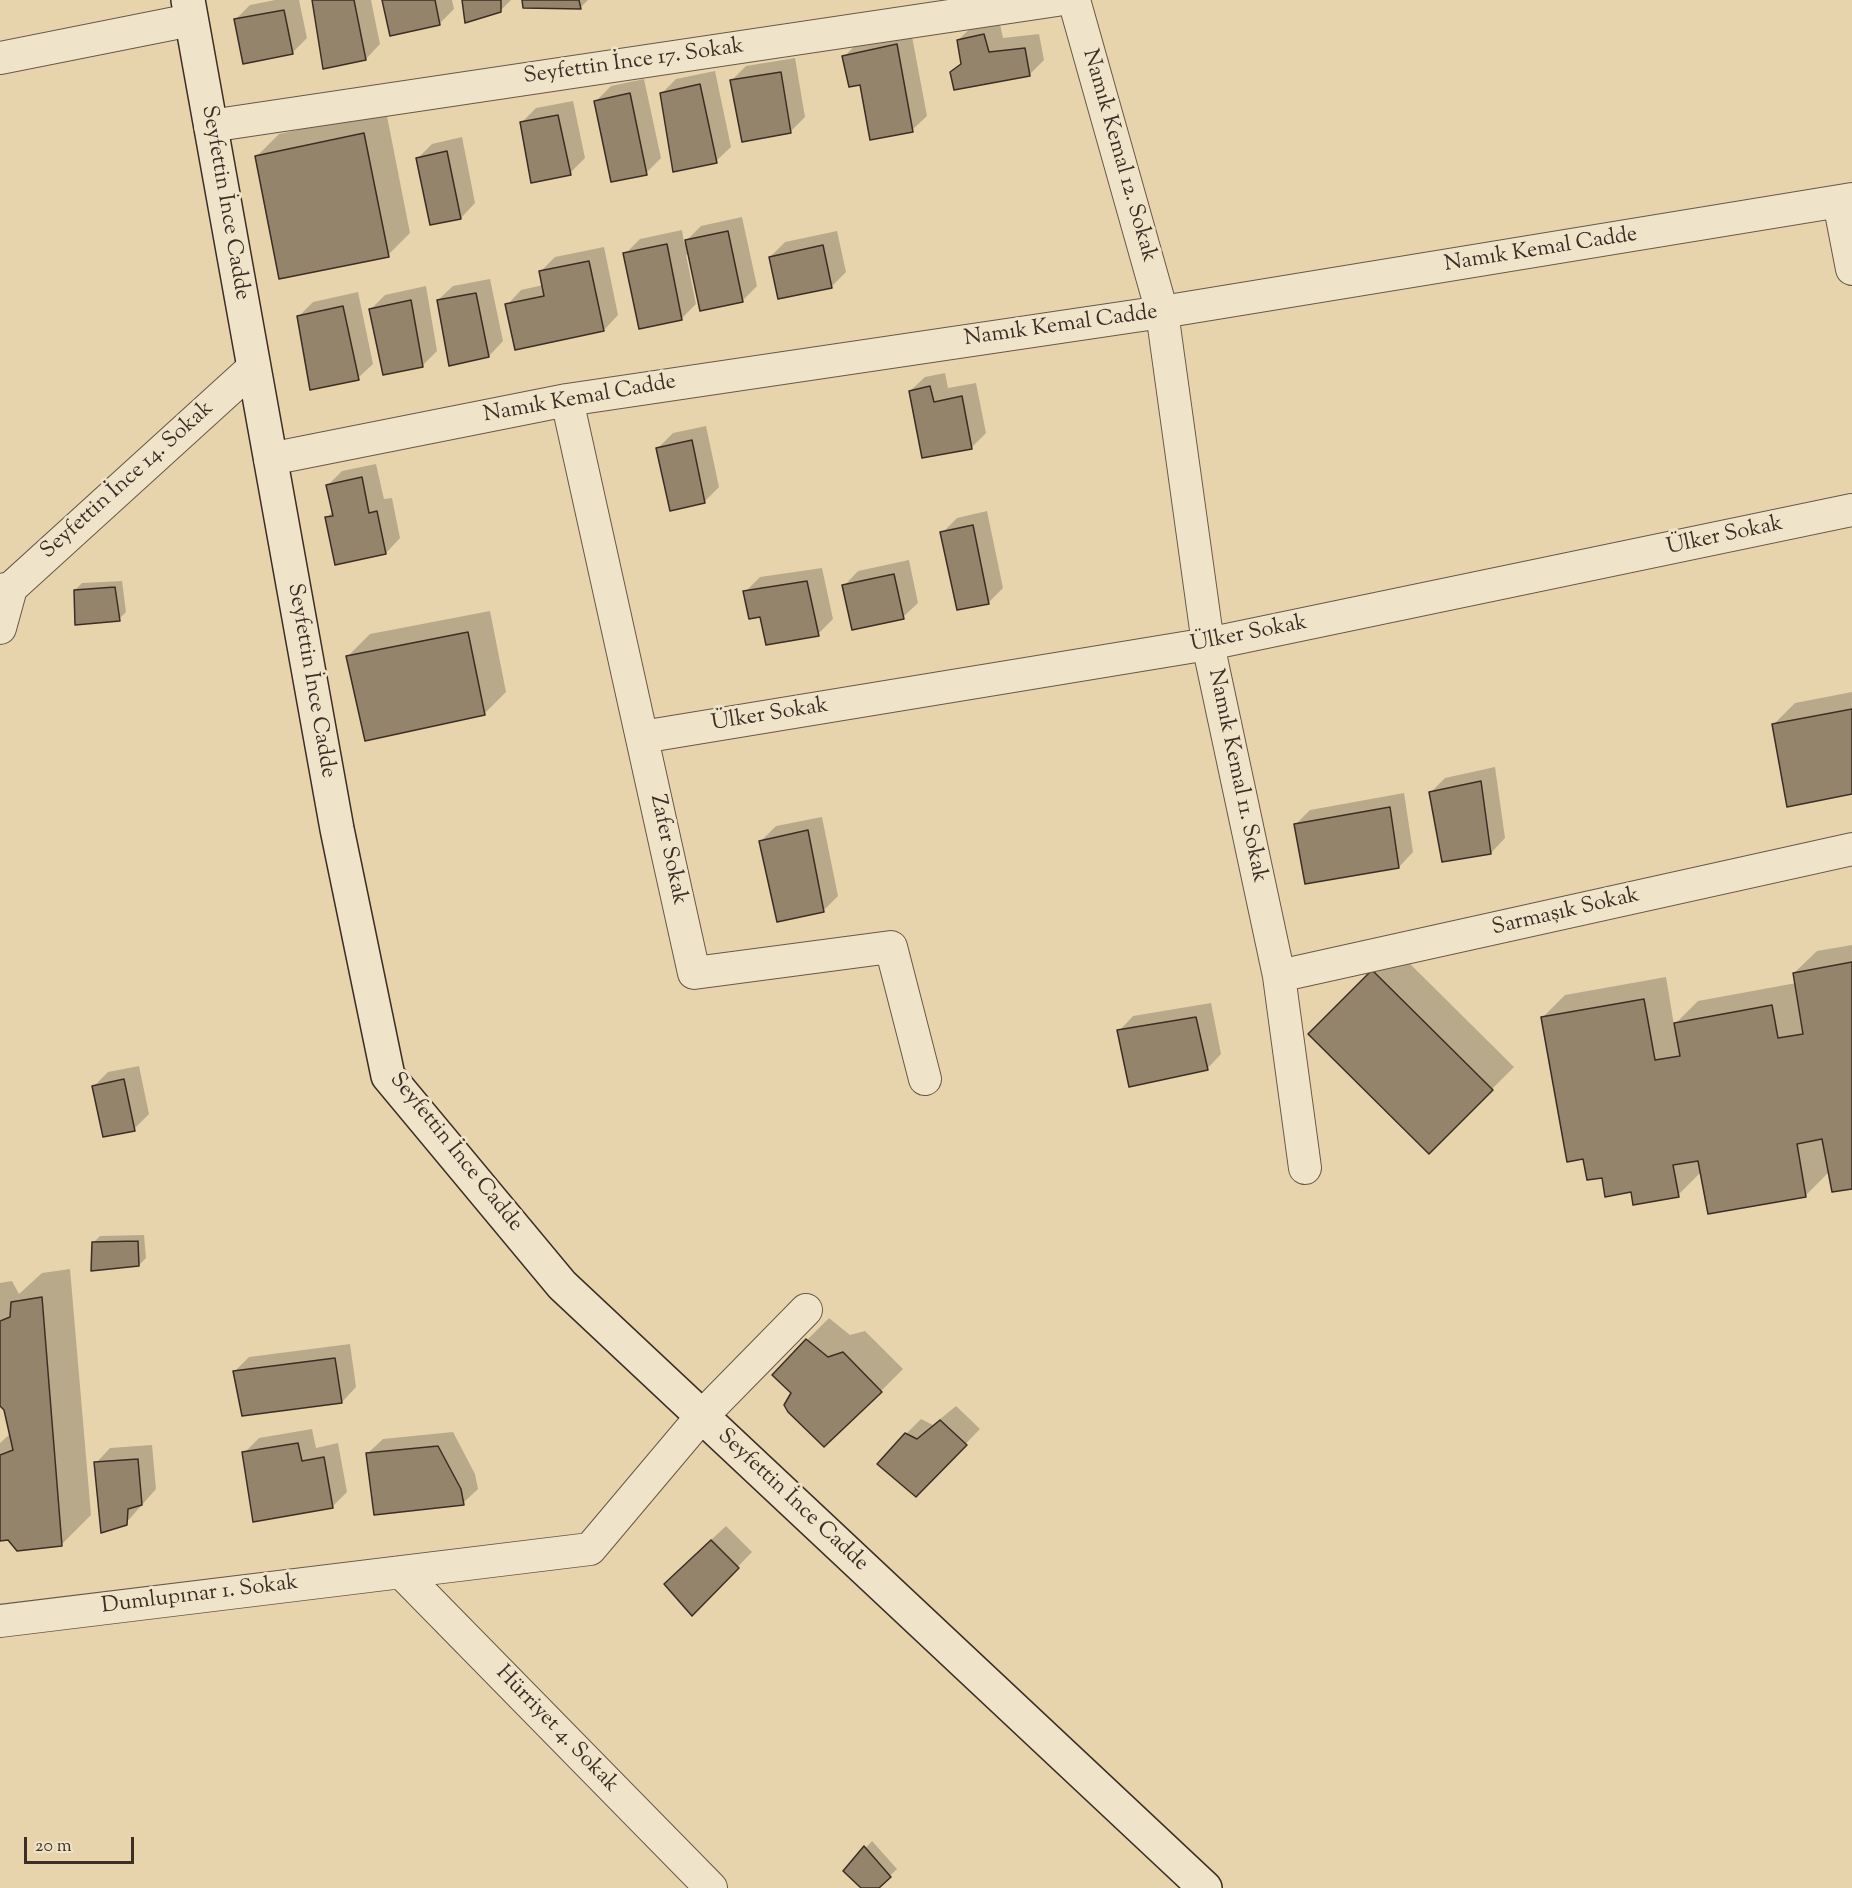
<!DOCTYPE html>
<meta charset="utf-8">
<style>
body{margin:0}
#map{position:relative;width:1852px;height:1888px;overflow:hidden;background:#e7d4ad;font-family:"Sorts Mill Goudy",serif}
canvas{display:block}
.scale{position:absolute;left:24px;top:1837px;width:110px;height:27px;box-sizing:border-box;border:3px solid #3d2e25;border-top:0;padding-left:8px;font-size:18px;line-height:21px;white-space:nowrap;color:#3d2e25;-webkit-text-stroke:4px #efe3ca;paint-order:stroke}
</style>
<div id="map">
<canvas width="1852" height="1888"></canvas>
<div class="scale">20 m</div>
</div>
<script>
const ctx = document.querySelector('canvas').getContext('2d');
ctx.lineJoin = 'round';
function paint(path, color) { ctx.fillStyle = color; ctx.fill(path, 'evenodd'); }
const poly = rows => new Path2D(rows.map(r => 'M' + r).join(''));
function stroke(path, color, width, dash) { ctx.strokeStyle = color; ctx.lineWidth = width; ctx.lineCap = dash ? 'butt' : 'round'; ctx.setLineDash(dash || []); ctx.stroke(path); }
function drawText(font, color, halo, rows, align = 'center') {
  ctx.font = font + ' "Sorts Mill Goudy",serif'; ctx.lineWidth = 6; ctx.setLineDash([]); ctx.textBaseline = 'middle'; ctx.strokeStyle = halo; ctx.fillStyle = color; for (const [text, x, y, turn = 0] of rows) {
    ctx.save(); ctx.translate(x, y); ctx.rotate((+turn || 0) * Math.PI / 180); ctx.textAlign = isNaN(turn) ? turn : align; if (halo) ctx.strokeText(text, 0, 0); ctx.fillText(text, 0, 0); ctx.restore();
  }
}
const shadow = poly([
 [275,0,299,0,307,38,292,53,236,19,250,5],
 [313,0,371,0,380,44,366,59],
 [384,0,452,0,454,9,439,24],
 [464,0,511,0,500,11],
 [524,0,588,0,580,8],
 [999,20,1003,38,1039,34,1044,60,1029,75,952,72,962,62,958,40,973,26],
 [911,31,927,116,912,130,861,83,844,57,858,42],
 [795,58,805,117,790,132,732,80,746,66],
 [715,71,731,147,716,161,662,93,676,79],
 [644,79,661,158,646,173,596,101,611,86],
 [573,101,585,158,570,173,521,123,536,108],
 [386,111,410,233,388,255,256,157,279,134],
 [462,137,475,203,461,218,431,223,418,158,432,144],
 [742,217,757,286,742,301,689,254,686,255,696,304,682,318,625,254,640,239,682,230,684,243,701,226],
 [837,231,846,272,831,287,770,257,785,242],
 [604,247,618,315,604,330,507,305,521,290,543,285,540,272,555,257],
 [490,279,503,341,489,356,438,300,453,286],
 [426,286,437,351,423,365,371,309,385,295],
 [358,292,373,364,358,378,298,317,313,302],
 [945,373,948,388,976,383,986,433,972,447,923,457,910,391,925,377],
 [706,426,719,487,704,502,658,448,673,433],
 [376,464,384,499,392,498,400,538,386,553,327,518,333,511,328,485,342,471],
 [987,511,1003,588,989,602,958,609,942,533,957,518],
 [909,560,918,603,903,617,844,586,858,571],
 [822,568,833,619,818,634,761,615,745,592,760,577],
 [122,581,126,612,119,619,75,590,82,583],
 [490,611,506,692,484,714,348,656,370,634],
 [1852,692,1852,793,1773,725,1795,703],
 [1495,767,1505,838,1491,853,1430,793,1445,778],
 [1404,793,1413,852,1399,867,1296,824,1310,810],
 [822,817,838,896,823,911,761,841,776,826],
 [1852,945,1852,1187,1829,1172,1805,1196,1702,1171,1678,1195,1632,1190,1603,1176,1584,1157,1543,1017,1565,995,1666,977,1674,1025,1698,1001,1796,983,1794,973,1817,951],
 [1395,949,1514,1067,1429,1152,1310,1034],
 [1211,1003,1221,1054,1207,1069,1119,1031,1133,1016],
 [139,1066,149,1114,134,1129,93,1087,108,1072],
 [144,1235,146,1258,139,1265,93,1243,100,1236],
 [70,1269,91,1515,61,1545,0,1540,0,1443,11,1433,6,1410,0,1404,0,1283,12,1281,19,1294,42,1273],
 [829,1318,850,1335,865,1331,903,1369,881,1391,793,1393,807,1340],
 [350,1344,356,1387,342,1402,234,1372,249,1357],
 [956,1406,980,1429,916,1495,906,1434,921,1419,933,1425],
 [312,1429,316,1448,338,1443,347,1492,332,1507,244,1453,259,1438],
 [453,1432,475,1474,478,1489,463,1503,368,1453,383,1439],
 [152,1445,156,1489,126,1523,96,1463,110,1448],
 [726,1526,752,1552,692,1614,680,1569],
 [872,1841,897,1869,877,1888,863,1888,845,1871]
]);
const building = poly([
 [312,0,354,0,366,60,323,69,312,0],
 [382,0,435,0,440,25,390,36,382,0],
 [462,0,501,0,501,12,465,23,462,0],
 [522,0,579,0,581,9,523,8,522,0],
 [284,10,293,54,243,64,234,19,284,10],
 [984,34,989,52,1025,48,1030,76,954,90,950,72,961,64,957,40,984,34],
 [897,44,913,132,870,140,860,85,849,87,842,56,897,44],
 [781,72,791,133,742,142,730,80,781,72],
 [700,84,717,163,673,172,660,93,700,84],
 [630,93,647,175,611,182,594,101,630,93],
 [558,115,571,175,531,183,520,122,558,115],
 [364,133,389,257,279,279,255,156,364,133],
 [447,151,461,219,430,225,416,158,447,151],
 [728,231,743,302,700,311,685,240,728,231],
 [667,244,682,320,639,329,623,253,667,244],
 [823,245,832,288,778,299,769,257,823,245],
 [589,261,604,331,515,350,505,304,544,296,539,271,589,261],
 [476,293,489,357,449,366,437,300,476,293],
 [411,300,423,367,383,375,369,309,411,300],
 [343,306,359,380,310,390,297,316,343,306],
 [930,386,934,402,962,396,972,449,922,458,909,391,930,386],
 [692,440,705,503,670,511,656,448,692,440],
 [362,477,369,513,377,511,386,554,335,565,325,517,333,516,326,485,362,477],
 [973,525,989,604,957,610,940,532,973,525],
 [894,574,904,619,852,630,842,585,894,574],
 [807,581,819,636,766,645,760,617,749,619,743,591,807,581],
 [115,587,120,621,75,625,74,590,115,587],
 [468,632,485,715,365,741,346,656,468,632],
 [1852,709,1852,794,1787,807,1772,724,1852,709],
 [1481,781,1491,854,1442,862,1429,792,1481,781],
 [1390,807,1399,868,1305,884,1294,824,1390,807],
 [808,830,824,912,777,922,759,841,808,830],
 [1852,962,1852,1189,1832,1192,1822,1139,1797,1144,1806,1197,1708,1214,1698,1161,1673,1165,1679,1197,1633,1205,1631,1192,1605,1197,1602,1178,1587,1180,1583,1159,1567,1162,1541,1017,1644,999,1655,1060,1680,1056,1674,1023,1772,1005,1778,1038,1803,1034,1793,973,1852,962],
 [1372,970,1493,1090,1429,1154,1308,1034,1372,970],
 [1196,1017,1208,1070,1129,1087,1117,1030,1196,1017],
 [124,1079,135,1131,103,1137,92,1086,124,1079],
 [138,1241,139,1266,91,1271,92,1242,138,1241],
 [42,1297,62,1546,17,1551,8,1540,0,1541,0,1455,13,1450,4,1410,0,1406,0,1321,10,1317,11,1302,42,1297],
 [806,1339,828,1357,843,1352,882,1392,824,1447,788,1412,784,1405,791,1393,772,1375,806,1339],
 [335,1358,342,1403,242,1416,233,1371,335,1358],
 [940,1420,967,1445,916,1497,877,1464,905,1433,917,1439,940,1420],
 [298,1443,302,1461,324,1457,333,1508,253,1522,242,1452,298,1443],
 [438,1446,461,1489,464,1505,374,1515,366,1453,438,1446],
 [138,1459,142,1505,128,1509,127,1525,101,1533,94,1462,138,1459],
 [711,1540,739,1568,692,1616,664,1584,711,1540],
 [864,1846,891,1877,879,1888,861,1888,843,1871,864,1846]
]);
const street = poly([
 [1074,0,1162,312,1208,644,1279,976,1305,1168],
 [0,58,191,20],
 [210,126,1057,0],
 [1839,202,1852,269],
 [567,400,694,973,891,947,925,1079],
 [270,459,567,400,1162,312,1852,199],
 [0,590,11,588,254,367],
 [0,628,11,588],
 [642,737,1208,644,1852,510],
 [1279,976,1852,849],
 [401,1572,711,1888],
 [0,1621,590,1549,702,1416,806,1310]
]);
const secondary = poly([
 [188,0,337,829,388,1076,562,1285,1205,1888]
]);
const streetNames = [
 ["Seyfettin İnce 17. Sokak",634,63,-8],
 ["Namık Kemal 12. Sokak",1118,156,74],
 ["Seyfettin İnce Cadde",224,203,80],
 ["Namık Kemal Cadde",1541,251,-9],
 ["Namık Kemal Cadde",1061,327,-8],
 ["Namık Kemal Cadde",580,400,-10],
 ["Seyfettin İnce 14. Sokak",128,481,-42],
 ["Ülker Sokak",1725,537,-12],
 ["Ülker Sokak",1249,635,-11],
 ["Seyfettin İnce Cadde",310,681,80],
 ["Ülker Sokak",770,716,-9],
 ["Namık Kemal 11. Sokak",1236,776,78],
 ["Zafer Sokak",667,850,78],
 ["Sarmaşık Sokak",1566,913,-13],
 ["Seyfettin İnce Cadde",455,1153,51],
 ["Seyfettin İnce Cadde",792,1501,43],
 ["Dumlupınar 1. Sokak",200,1596,-7],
 ["Hürriyet 4. Sokak",556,1730,46]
];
paint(shadow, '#0003');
paint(building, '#95846c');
stroke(building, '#3d2e25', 1.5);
stroke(street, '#685847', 34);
stroke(secondary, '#3d2e25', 36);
stroke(street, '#efe3ca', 32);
stroke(secondary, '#efe3ca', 33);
drawText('22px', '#3d2e25', '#efe3ca', streetNames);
</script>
